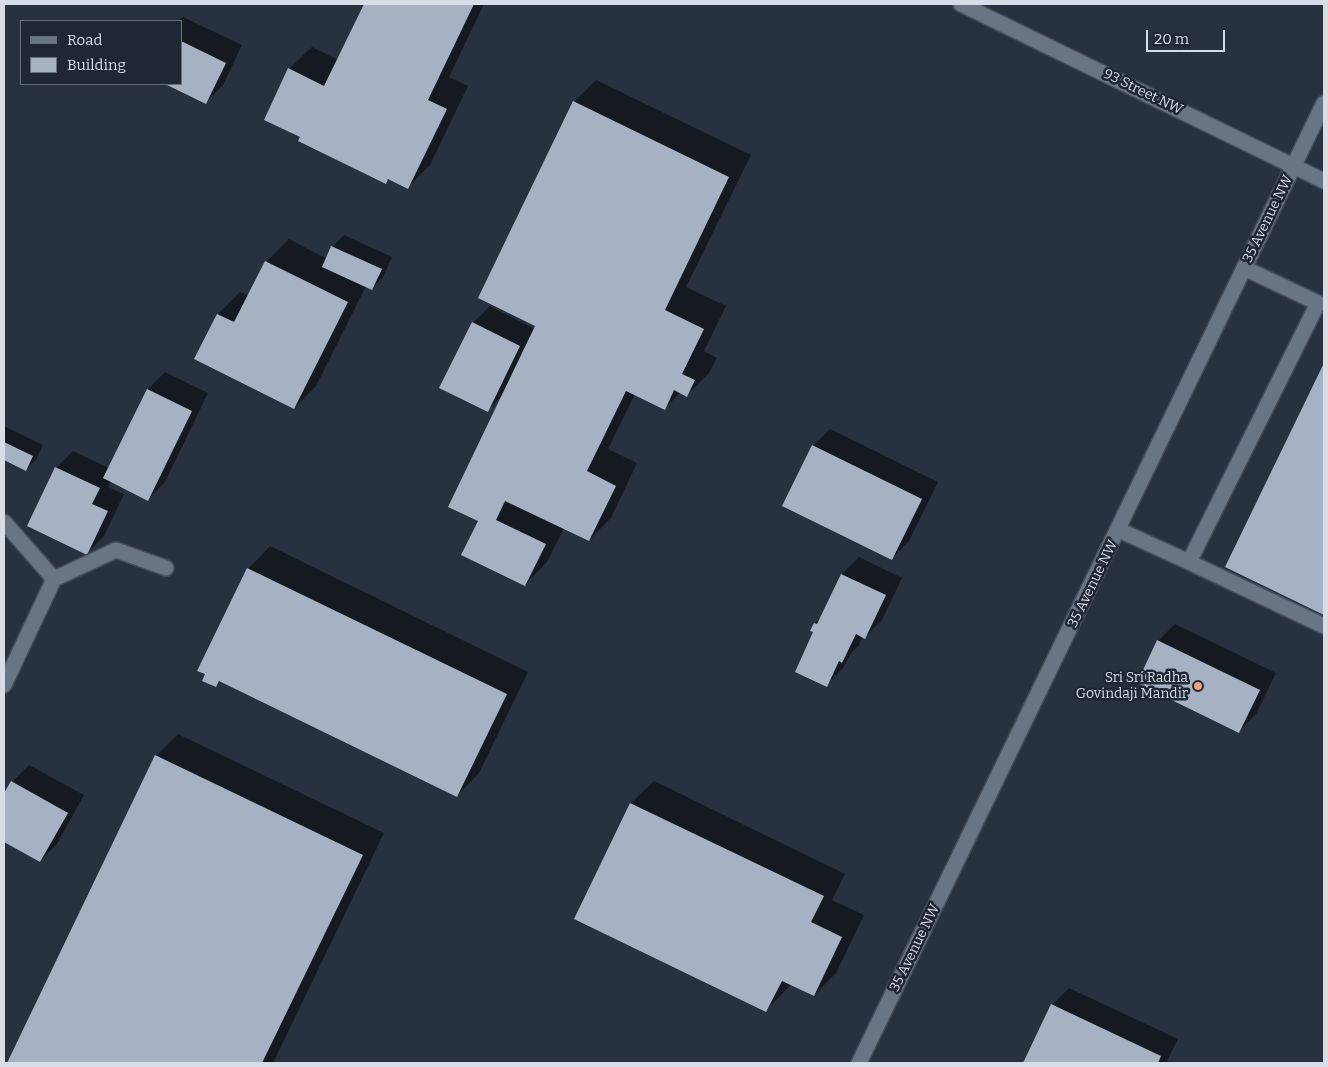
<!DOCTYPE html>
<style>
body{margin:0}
#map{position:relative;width:1328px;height:1067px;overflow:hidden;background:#283140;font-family:Bitter,serif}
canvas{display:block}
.frame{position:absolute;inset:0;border:5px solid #d7dde7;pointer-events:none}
.legend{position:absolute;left:20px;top:20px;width:162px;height:65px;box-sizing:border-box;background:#1f2736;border:1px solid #69707d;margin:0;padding:6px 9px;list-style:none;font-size:15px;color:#d7dde7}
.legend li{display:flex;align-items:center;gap:10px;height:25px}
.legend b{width:25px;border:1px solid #69707d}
.scale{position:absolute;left:1146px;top:30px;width:79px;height:22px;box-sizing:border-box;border:2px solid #d7dde7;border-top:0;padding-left:6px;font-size:15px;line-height:18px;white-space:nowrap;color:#d7dde7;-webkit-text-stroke:4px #1f2736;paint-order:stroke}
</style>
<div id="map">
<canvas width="1328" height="1067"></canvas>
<div class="frame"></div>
<ul class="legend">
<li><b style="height:6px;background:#697485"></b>Road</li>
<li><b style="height:14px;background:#a6b2c4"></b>Building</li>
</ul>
<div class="scale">20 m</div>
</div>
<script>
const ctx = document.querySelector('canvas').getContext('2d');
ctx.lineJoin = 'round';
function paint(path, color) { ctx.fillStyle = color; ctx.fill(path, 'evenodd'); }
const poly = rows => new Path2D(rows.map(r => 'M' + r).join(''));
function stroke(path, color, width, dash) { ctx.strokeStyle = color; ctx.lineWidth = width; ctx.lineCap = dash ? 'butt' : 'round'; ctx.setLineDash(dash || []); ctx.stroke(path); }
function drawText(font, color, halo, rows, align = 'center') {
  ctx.font = font + ' Bitter,serif'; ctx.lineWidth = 5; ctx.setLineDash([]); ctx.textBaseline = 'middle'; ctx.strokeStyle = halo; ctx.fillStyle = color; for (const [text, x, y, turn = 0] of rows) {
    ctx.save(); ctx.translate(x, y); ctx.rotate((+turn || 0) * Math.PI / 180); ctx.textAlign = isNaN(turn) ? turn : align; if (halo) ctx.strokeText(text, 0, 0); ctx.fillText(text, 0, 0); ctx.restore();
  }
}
const shadow = poly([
 [365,4,484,4,449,77,468,86,430,165,408,187,390,178,386,182,302,137,289,69,312,47,338,60],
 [183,17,242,45,223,85,206,102,168,84,181,84,181,21,178,21],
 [596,80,751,155,686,287,726,306,704,351,717,358,709,373,687,395,681,392,665,408,635,394,608,449,637,463,611,518,589,540,564,528,547,562,525,585,480,521,503,395,488,410,473,323,490,306,535,329,574,102],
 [344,235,392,257,383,277,372,288,366,286,316,386,294,408,196,358,218,314,240,292,249,296,266,262,289,239,327,259,333,246],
 [1324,366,1324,613,1227,566],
 [165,372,208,393,165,482,148,499,111,481,108,487,124,494,104,536,87,553,56,468,73,451,109,468,148,389],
 [4,426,43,445,37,458,26,470,4,459],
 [830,429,938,482,909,541,892,558,813,446],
 [270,546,528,672,479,773,457,796,221,681,216,686,248,569],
 [859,557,902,578,882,620,865,637,863,636,859,645,851,653,843,668,826,685,815,631,812,630,815,623,822,616,842,574],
 [1175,624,1276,673,1256,714,1239,731,1158,641],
 [178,734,384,833,273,1063,8,1063,156,756],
 [29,765,84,795,57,844,40,861,4,841,4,796,12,782],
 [654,781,845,874,832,900,864,915,836,973,814,995,791,984,788,988,766,1010,576,919,631,803],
 [1069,988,1178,1039,1166,1063,1024,1063,1052,1005]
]);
const building = poly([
 [364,4,474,4,428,100,447,109,408,189,388,179,386,184,298,141,300,137,264,120,288,68,324,86],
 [181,41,226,63,206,104,165,84,181,84],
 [573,101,729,177,665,310,704,329,682,374,695,380,687,397,674,390,665,410,626,391,587,471,616,486,589,541,505,501,496,520,546,544,525,586,461,555,478,521,448,507,535,326,478,298],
 [331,246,382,269,372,290,322,267],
 [265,261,348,302,294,409,194,359,217,314,234,322],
 [472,322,520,346,488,412,439,388],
 [1324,363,1324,615,1225,567],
 [147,389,192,411,148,501,103,478],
 [4,442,33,456,26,471,4,460],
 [812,445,922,499,892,560,782,506],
 [55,467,100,488,92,504,108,511,87,555,27,526],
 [247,568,507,694,457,797,219,681,216,687,202,681,205,674,197,671],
 [841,574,886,595,865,639,856,634,842,663,839,661,827,687,795,672,813,632,810,631,814,623,817,624],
 [1157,640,1260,690,1239,733,1137,683],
 [155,755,363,855,262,1063,7,1063],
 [11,781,68,813,40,862,4,842,4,793],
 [630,803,824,896,811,922,842,937,814,996,782,981,766,1012,574,919],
 [1051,1004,1161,1056,1158,1063,1023,1063]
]);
const minor = poly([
 [961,4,1324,181],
 [1244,268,1318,303,1189,562,1324,626],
 [4,522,54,579,4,685],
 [1119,530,1189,562],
 [54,579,116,550,166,568],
 [859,1063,1324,103]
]);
const markers = [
 [1198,686,5,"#f1a17b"]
];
const streetNames = [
 ["93 Street NW",1143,92,26],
 ["35 Avenue NW",1268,219,-64],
 ["35 Avenue NW",1093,584,-64],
 ["35 Avenue NW",915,948,-64]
];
const poiNames = [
 ["Sri Sri Radha",1188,678],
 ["Govindaji Mandir",1188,694]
];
paint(shadow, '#0007');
paint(building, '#a6b2c4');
stroke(minor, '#444c59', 18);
stroke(minor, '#697485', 15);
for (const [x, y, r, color] of markers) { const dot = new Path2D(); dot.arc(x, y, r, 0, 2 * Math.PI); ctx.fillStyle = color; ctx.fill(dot); stroke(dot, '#1f2736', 2); }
drawText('14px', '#d7dde7', '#1f2736', streetNames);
drawText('14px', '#d7dde7', '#1f2736', poiNames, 'right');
</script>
